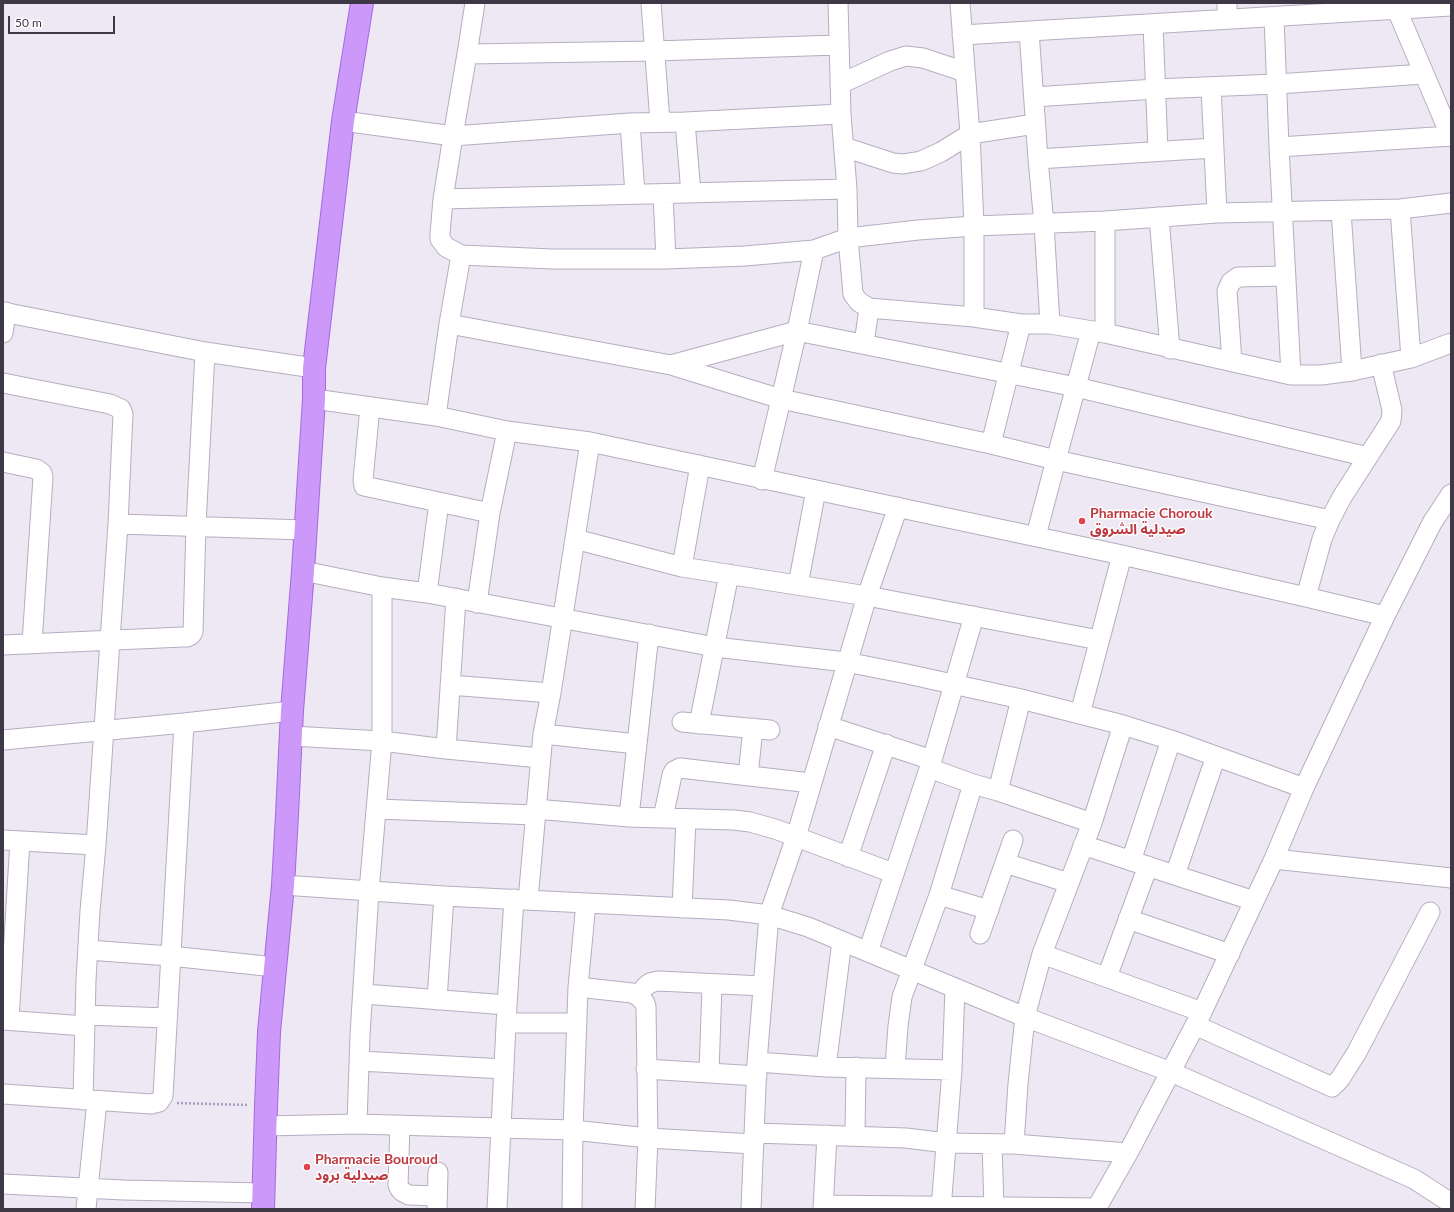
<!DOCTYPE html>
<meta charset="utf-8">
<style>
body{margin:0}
#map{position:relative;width:1454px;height:1212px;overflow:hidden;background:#ede8f3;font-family:Lato,sans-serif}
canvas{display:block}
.frame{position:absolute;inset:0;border:4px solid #3d3746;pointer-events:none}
.scale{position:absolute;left:8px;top:16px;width:107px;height:18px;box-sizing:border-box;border:2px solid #3d3746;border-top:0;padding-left:5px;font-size:12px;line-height:14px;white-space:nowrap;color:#3d3746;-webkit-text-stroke:3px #fff;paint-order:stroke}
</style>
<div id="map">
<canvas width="1454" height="1212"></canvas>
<div class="frame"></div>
<div class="scale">50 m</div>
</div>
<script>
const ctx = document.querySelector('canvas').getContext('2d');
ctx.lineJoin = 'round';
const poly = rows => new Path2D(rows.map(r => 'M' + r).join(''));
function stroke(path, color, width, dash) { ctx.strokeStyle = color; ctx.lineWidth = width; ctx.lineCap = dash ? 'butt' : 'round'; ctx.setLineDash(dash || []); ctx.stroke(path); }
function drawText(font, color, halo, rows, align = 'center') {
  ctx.font = font + ' Lato,"Noto Sans Arabic",sans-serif'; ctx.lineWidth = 3; ctx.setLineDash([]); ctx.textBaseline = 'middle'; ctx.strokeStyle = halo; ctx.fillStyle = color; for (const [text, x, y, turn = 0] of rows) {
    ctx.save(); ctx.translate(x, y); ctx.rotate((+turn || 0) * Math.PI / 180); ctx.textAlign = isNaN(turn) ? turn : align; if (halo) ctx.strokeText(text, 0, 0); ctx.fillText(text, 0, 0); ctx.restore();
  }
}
const path = poly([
 [177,1103,248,1105]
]);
const minor = poly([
 [475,3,467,54,453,136,443,199,440,234,440,239,446,247,461,255,552,259,666,259,745,256,814,250,848,238,918,230,974,226,1105,221,1217,213,1400,209,1451,203],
 [651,3,660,122],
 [838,3,841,114,847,189,848,238,853,294,859,302,869,308,974,317],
 [960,3,970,134,974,226,974,317,1021,324,1050,324,1105,333,1291,375,1321,375,1352,371,1411,358,1451,343],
 [1227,3,1227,19],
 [1397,10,1451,137],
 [1274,17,1279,147,1291,375],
 [1153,24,1158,151],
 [1029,31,1038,159,1044,224,1050,324],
 [962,35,1451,6],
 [467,54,655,51,838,45],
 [840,84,890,61,906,56,923,58,965,72],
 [1211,87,1217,213],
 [1034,97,1155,89,1277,84,1424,74],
 [343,121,453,136,630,123,685,122,841,114],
 [685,122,691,193],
 [630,123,635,194],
 [844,147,893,163,903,164,921,161,941,152,970,134,1035,124],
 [1279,147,1451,136],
 [1038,159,1214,148],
 [663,194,666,259],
 [443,199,847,189],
 [1400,209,1411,358],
 [1341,211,1352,371],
 [1159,217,1170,349],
 [1105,221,1105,333],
 [3,312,205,352,314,368],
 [449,324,461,255],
 [1091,331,1056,460,1330,520],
 [3,333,6,312],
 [864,344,869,308],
 [1232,362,1227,291,1231,282,1238,277,1286,276],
 [671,365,797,331,1076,387,1368,457],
 [3,383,110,404,121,409,123,414,118,524,96,845,90,911,86,980,83,1100],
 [314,399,436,416,507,431,590,442,1122,555,1306,597,1385,616],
 [370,407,363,480,364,486,490,513],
 [436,416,449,324,671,365,781,399,991,444,1056,460,1036,536],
 [991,444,1021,324],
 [3,462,36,469,42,473,43,477,32,643],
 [762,480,797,331,814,250],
 [118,524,305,530],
 [575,539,682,567,867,596,1099,640],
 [682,567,700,465],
 [303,571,382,587,427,593,715,647,846,662,907,674,1021,699,1123,725,1171,740,1304,788],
 [798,585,816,490],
 [427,593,439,502],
 [1306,597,1322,539,1330,520,1342,497,1391,421,1392,410,1381,364],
 [477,603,490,513,507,431],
 [3,645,183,637,187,637,191,635,193,632,196,525,205,352],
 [450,685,551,693],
 [1080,714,1122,555],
 [682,722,770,730],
 [699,724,729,574],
 [828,726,932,760],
 [543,734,637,744],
 [291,736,382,741,446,749,540,758],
 [3,740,184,723,292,711],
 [446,749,456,598],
 [929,768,973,784,998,791,1092,823],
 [748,776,753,728],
 [998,791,1021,699],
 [377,809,535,815],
 [535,809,629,817,734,820,750,822,775,829,893,873],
 [629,817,649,634],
 [663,818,672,775,674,771,680,768,811,783],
 [3,840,96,845],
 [1083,845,1254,901],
 [848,857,886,744],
 [1274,859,1451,878],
 [1131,861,1171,740],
 [1005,863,1069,883],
 [1175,875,1216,756],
 [283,885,444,896,729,910,769,915,808,927,1025,1017,1171,1072,1414,1179,1451,1203],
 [939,895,989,910],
 [528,900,543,734,551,693,590,442],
 [682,908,686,819],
 [1128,919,1230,954],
 [980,934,1013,840],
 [88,950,170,956,275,967],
 [868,952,932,760,974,616],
 [1042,954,1202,1012],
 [1107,977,1148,866],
 [578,987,632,993,638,996,645,1003,646,1007,648,1138,645,1209],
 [364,994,507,1005],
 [638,996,645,987,650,983,658,981,763,986],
 [437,1000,444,896],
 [85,1015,167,1018],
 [3,1020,85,1026],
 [9,1020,20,841],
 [506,1023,577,1023],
 [1195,1025,1332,1087,1340,1079,1357,1052,1430,912],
 [360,1061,504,1069],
 [757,1062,826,1067,952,1070],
 [826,1067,842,941],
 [895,1068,898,1026,902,997,939,895,973,784],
 [646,1069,757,1076],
 [709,1073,712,985],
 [3,1094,151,1104,159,1102,163,1096,184,723],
 [357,1124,360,1035,369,891,382,741,382,587],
 [400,1125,398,1185,400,1189,403,1192,409,1195,437,1196],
 [265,1126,357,1124,573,1130,648,1138,754,1144],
 [754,1133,906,1138,946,1143,1014,1144,1128,1153],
 [855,1135,856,1067],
 [992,1144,994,1207],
 [1014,1144,1018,1084,1025,1017,1042,954,1092,823,1123,725],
 [3,1184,124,1190,263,1193],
 [824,1205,1097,1208],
 [86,1209,97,1101],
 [437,1209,438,1172],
 [497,1209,507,1005,514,899],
 [572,1209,573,1130,578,987,586,903],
 [751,1209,757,1062,769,915,796,837,867,596,898,507],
 [823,1209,827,1135],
 [941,1209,952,1070,955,988],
 [1096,1209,1128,1153,1202,1012,1274,859,1304,788,1385,616,1432,523,1451,494]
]);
const major = poly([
 [263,1209,266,1106,269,1032,283,885,287,815,292,711,303,571,314,399,314,368,343,121,362,3]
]);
const markers = [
 [1082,521,4,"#e0444e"],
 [307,1167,4,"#e0444e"]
];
const healthNames = [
 ["Pharmacie Chorouk",1090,513],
 ["صيدلية الشروق",1090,529],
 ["Pharmacie Bouroud",315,1159],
 ["صيدلية برود",315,1175]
];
stroke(minor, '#b6adc1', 21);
stroke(major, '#a569df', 24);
stroke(path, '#ac9cc0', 2.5, [2, 2]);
stroke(minor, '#fff', 19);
stroke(major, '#cc99fa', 22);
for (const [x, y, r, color] of markers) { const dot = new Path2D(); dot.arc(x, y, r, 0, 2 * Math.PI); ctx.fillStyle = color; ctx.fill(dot); stroke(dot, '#fff', 1.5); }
drawText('bold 14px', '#be3a42', '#fff', healthNames, 'left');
</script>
